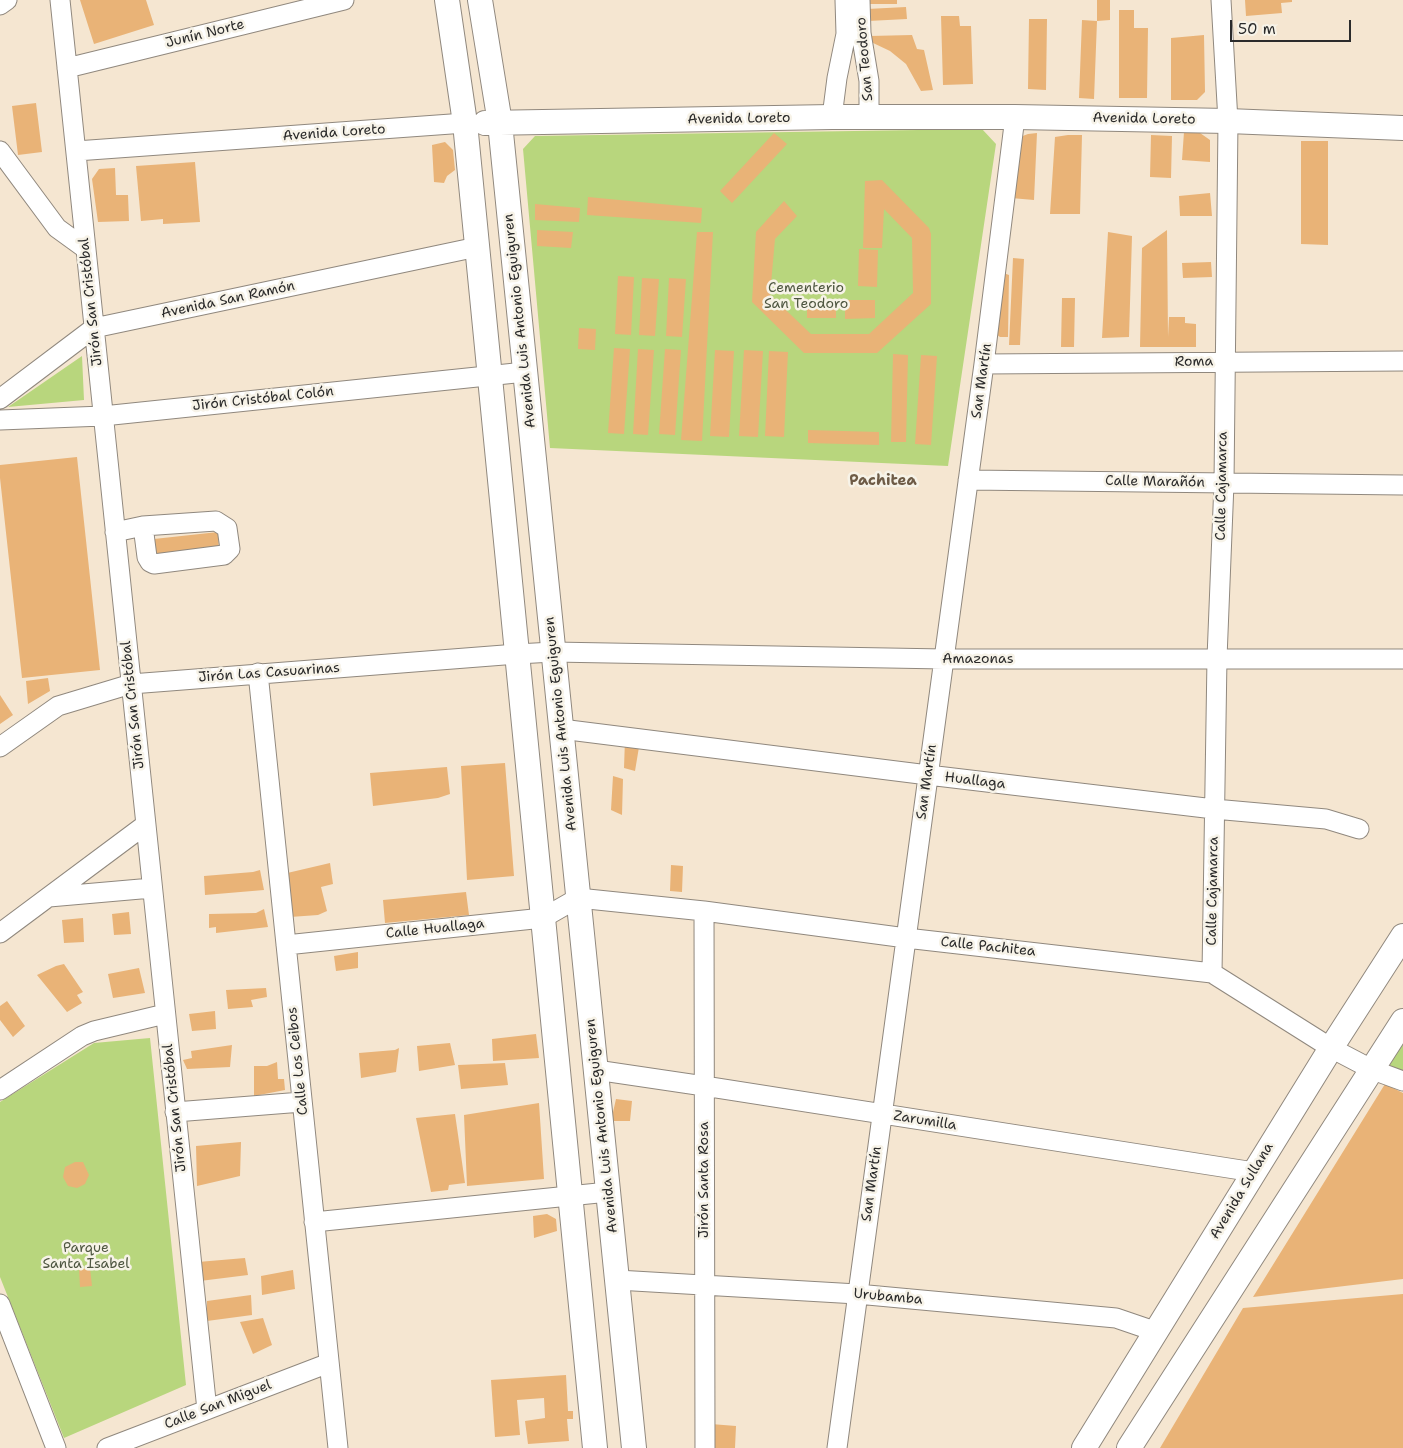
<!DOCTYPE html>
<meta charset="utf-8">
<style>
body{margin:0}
#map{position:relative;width:1403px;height:1448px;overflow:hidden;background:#f5e6d1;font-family:"Shantell Sans",sans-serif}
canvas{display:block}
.scale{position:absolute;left:1230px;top:20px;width:121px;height:22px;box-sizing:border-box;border:2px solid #2b2b2b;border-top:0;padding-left:6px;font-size:15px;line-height:18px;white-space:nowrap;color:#2b2b2b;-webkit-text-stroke:4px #f7f3e8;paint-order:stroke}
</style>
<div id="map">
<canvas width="1403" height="1448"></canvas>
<div class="scale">50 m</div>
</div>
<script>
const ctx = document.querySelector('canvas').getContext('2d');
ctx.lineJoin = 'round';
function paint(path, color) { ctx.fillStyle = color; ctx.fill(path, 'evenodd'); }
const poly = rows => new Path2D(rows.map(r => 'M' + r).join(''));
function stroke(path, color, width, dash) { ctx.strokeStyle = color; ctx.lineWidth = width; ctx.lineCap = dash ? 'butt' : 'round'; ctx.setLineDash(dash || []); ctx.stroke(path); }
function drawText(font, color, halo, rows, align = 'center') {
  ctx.font = font + ' "Shantell Sans",sans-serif'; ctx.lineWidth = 5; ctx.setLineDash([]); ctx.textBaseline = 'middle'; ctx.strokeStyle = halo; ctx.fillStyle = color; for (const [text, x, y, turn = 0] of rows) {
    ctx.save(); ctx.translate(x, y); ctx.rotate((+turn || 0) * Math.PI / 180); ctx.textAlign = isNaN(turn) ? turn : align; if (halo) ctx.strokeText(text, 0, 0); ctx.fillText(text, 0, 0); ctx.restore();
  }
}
const green = poly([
 [982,129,996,144,948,466,550,448,523,149,535,136],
 [82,356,84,400,8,407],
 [1403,1021,1403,1081,1373,1070],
 [150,1038,186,1385,64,1438,0,1277,0,1102,94,1043]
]);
const building = poly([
 [80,0,146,0,154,25,94,44],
 [869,0,897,0,897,4,869,4],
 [1097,0,1110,0,1110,20,1097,21],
 [1245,0,1292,0,1292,2,1281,3,1282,13,1246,16],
 [906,7,907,19,868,21,867,9],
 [1119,10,1134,10,1134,28,1148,28,1147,98,1119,98],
 [941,16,959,16,960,26,971,26,973,84,943,85],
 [1029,19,1047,19,1046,90,1028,89],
 [1082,20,1097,21,1094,99,1079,98],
 [912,35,917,49,924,50,933,90,921,91,906,64,890,51,871,42,870,36],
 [1204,35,1205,92,1197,100,1171,100,1171,38],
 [36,103,42,152,18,155,12,106],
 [1184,132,1200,133,1210,140,1210,162,1182,160],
 [774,133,787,144,732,203,720,191],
 [1037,133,1034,200,1011,198,1020,137,1028,134],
 [1068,135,1082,135,1080,214,1050,214,1055,137],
 [1151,135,1172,136,1171,178,1150,177],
 [1301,141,1328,141,1328,245,1301,244],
 [445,142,453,150,455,170,447,176,444,183,434,182,432,145],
 [195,162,200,222,163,224,163,219,141,221,136,166],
 [115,168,116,195,128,195,129,221,98,222,92,179,99,169],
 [882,180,929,228,931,234,931,304,877,353,804,353,752,302,756,232,784,201,797,216,775,239,770,295,811,334,869,334,913,293,912,238,884,209,882,248,863,248,865,181],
 [1210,193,1212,216,1180,216,1179,196],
 [588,197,702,208,701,223,587,215],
 [535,204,580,208,579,222,535,220],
 [537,230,573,232,571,248,537,246],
 [1167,230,1168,337,1169,317,1185,317,1185,323,1196,324,1196,347,1140,347,1142,248],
 [697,232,713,232,702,441,681,440],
 [1108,232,1132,236,1129,337,1102,338],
 [859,249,878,250,877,287,858,286],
 [1013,258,1024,259,1020,345,1009,345],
 [1211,262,1212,277,1183,278,1182,263],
 [998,271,1009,275,1008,337,1000,337,989,329],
 [618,276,634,277,631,335,615,334],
 [642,278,659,279,655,336,639,335],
 [669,278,686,279,682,337,666,336],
 [1062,298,1075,298,1074,347,1061,347],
 [807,300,836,300,836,318,807,318],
 [845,300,875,300,875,318,845,319],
 [579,328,596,329,595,350,578,349],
 [614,348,630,349,624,434,608,433],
 [638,349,654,350,648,435,633,434],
 [665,349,681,350,675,435,659,434],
 [715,350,734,351,729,437,710,436],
 [744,350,763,351,758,437,739,436],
 [769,351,788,352,784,437,765,436],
 [893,354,908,355,906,442,891,442],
 [921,355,937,356,931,445,915,444],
 [808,430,879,432,879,445,808,443],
 [77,457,100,670,22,678,0,478,0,465],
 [218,532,219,551,157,558,154,539],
 [48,678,50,691,28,704,26,681],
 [0,695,13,715,0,724],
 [625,739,640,741,635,771,624,768],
 [505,763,514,876,467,880,461,766],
 [447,767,450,794,438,798,373,806,370,773],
 [613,776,623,779,622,815,611,810],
 [330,863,333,884,321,887,327,911,318,915,290,917,283,874],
 [671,865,683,866,682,892,670,891],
 [260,870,264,890,205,895,204,876,253,872],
 [466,892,469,915,385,923,383,900],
 [264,909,268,927,216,933,216,927,209,928,209,914,256,913],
 [129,912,131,934,114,935,112,914],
 [83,918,84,942,64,943,62,920],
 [358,952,358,968,336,971,334,956],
 [64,964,83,992,77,995,82,1003,67,1012,37,975,56,966],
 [139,968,145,993,113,998,108,974],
 [266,988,267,997,251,1000,253,1007,228,1009,226,990],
 [7,1001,25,1026,13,1037,0,1020,0,1006],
 [215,1011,216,1029,192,1031,189,1014],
 [536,1034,539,1058,493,1061,492,1039],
 [450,1043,455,1065,419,1071,417,1046],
 [232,1045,230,1067,187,1069,183,1060,192,1058,191,1051],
 [399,1048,396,1072,361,1078,359,1053,395,1050],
 [277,1062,278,1079,284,1079,285,1090,254,1096,254,1066,267,1066],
 [505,1063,508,1085,461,1089,458,1065],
 [1385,1084,1403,1093,1403,1279,1253,1297],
 [616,1099,632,1101,630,1121,611,1121],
 [539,1103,544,1179,467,1186,464,1115],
 [455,1114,465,1183,449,1185,448,1190,431,1192,416,1118],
 [241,1142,240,1176,197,1186,196,1146],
 [75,1162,83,1162,89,1175,85,1184,77,1188,68,1186,63,1177,65,1167],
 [547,1214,556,1219,557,1231,534,1238,533,1216],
 [245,1258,248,1275,200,1281,198,1262],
 [90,1268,92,1286,80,1287,79,1269],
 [293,1270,295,1289,262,1295,261,1276],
 [1403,1294,1403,1448,1160,1448,1243,1308],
 [251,1295,252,1315,207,1321,207,1301],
 [263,1318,272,1345,253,1354,240,1322],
 [566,1375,568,1411,573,1411,573,1419,567,1419,569,1441,528,1444,525,1421,545,1418,544,1398,517,1400,520,1435,495,1437,491,1380],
 [711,1424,736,1426,735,1448,711,1448]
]);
const minor = poly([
 [60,0,207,1410],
 [860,0,861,33,869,81,869,118],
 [0,5,7,0],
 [67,68,344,0],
 [832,117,837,78,846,34,845,0],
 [0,151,57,228,86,249],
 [76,151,465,123],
 [984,364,1403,361],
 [0,399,94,328,477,247],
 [0,420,103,416,525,372],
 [968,480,1403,485],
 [115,532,143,526,216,521,227,528,230,549,224,555,154,564,150,562,147,557,143,526],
 [258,673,338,1448],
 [561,729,928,775,1214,809,1326,819,1359,829],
 [0,747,58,706,131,684,517,654,553,652,944,659,1403,659],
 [49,897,152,888],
 [704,911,705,1448],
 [0,933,145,825],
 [286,945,543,918,578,898,704,911,906,938,1212,973,1331,1048,1373,1070,1403,1081],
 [1212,973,1217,658,1224,483,1228,121,1221,0],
 [596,1070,704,1086,1254,1172],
 [0,1090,82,1036,94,1031,165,1014],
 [175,1112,302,1102],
 [314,1222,608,1192],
 [617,1280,857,1294,1116,1318,1157,1332],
 [0,1304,56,1448],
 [107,1448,329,1363],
 [837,1448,984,364,1015,117]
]);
const major = poly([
 [447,0,465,123,595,1448],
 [480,0,500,123,634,1448],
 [485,123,832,117,1015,117,1228,121,1403,128],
 [1084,1448,1331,1048,1403,936],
 [1129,1448,1403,1021]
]);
const streetNames = [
 ["Junín Norte",205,34,-14],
 ["San Teodoro",865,59,-95],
 ["Avenida Loreto",739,119,-1],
 ["Avenida Loreto",1144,119,1],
 ["Avenida Loreto",334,133,-4],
 ["Avenida San Ramón",228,300,-12],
 ["Jirón San Cristóbal",91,302,-96],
 ["Avenida Luis Antonio Eguiguren",520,321,-96],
 ["Roma",1194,362,-1],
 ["San Martín",982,381,-82],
 ["Jirón Cristóbal Colón",263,399,-6],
 ["Calle Marañón",1155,482,1],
 ["Calle Cajamarca",1222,486,-89],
 ["Amazonas",978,659],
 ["Jirón Las Casuarinas",269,673,-4],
 ["Jirón San Cristóbal",133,705,-96],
 ["Avenida Luis Antonio Eguiguren",561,724,-96],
 ["Huallaga",975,781,7],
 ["San Martín",927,782,-82],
 ["Calle Cajamarca",1213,891,-89],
 ["Calle Huallaga",435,929,-6],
 ["Calle Pachitea",988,947,6],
 ["Calle Los Ceibos",298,1061,-96],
 ["Jirón San Cristóbal",175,1108,-96],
 ["Zarumilla",925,1121,9],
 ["Avenida Luis Antonio Eguiguren",602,1126,-96],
 ["Jirón Santa Rosa",704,1180,-90],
 ["San Martín",872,1184,-82],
 ["Avenida Sullana",1242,1191,-59],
 ["Urubamba",888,1297,5],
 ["Calle San Miguel",218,1405,-21]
];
const parkNames = [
 ["Cementerio",806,288],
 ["San Teodoro",806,304],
 ["Parque",86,1248],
 ["Santa Isabel",86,1264]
];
const neighbourhoodNames = [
 ["Pachitea",883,481]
];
paint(green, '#b8d67d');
paint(building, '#e9b377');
stroke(minor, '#90887e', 21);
stroke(major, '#90887e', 26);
stroke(minor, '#fff', 19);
stroke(major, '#fff', 24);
drawText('14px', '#2b2b2b', '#f7f3e8', streetNames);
drawText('14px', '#4e5640', '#f7f3e8', parkNames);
drawText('bold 15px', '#6e5b46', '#f7f3e8', neighbourhoodNames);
</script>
